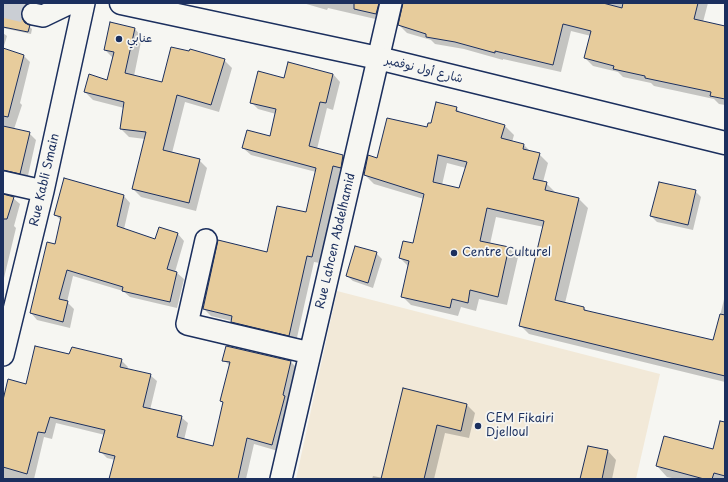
<!DOCTYPE html>
<meta charset="utf-8">
<style>
body{margin:0}
#map{position:relative;width:728px;height:482px;overflow:hidden;background:#f6f6f2;font-family:"Playpen Sans",sans-serif}
canvas{display:block}
.frame{position:absolute;inset:0;border:4px solid #1b2f5e;pointer-events:none}
</style>
<div id="map">
<canvas width="728" height="482"></canvas>
<div class="frame"></div>
</div>
<script>
const ctx = document.querySelector('canvas').getContext('2d');
ctx.lineJoin = 'round';
function paint(path, color) { ctx.fillStyle = color; ctx.fill(path, 'evenodd'); }
const poly = rows => new Path2D(rows.map(r => 'M' + r).join(''));
function stroke(path, color, width, dash) { ctx.strokeStyle = color; ctx.lineWidth = width; ctx.lineCap = dash ? 'butt' : 'round'; ctx.setLineDash(dash || []); ctx.stroke(path); }
function drawText(font, color, halo, rows, align = 'center') {
  ctx.font = font + ' "Playpen Sans","Playpen Sans Arabic",sans-serif'; ctx.lineWidth = 3.5; ctx.setLineDash([]); ctx.textBaseline = 'middle'; ctx.strokeStyle = halo; ctx.fillStyle = color; for (const [text, x, y, turn = 0] of rows) {
    ctx.save(); ctx.translate(x, y); ctx.rotate((+turn || 0) * Math.PI / 180); ctx.textAlign = isNaN(turn) ? turn : align; if (halo) ctx.strokeText(text, 0, 0); ctx.fillText(text, 0, 0); ctx.restore();
  }
}
const built = poly([
 [337,291,660,374,636,479,296,479]
]);
const shadow = poly([
 [3,3,38,3,24,14,24,22,32,29,31,34,3,28],
 [303,3,390,3,384,21,328,8,327,10],
 [404,3,708,3,703,22,725,27,725,105,719,104,714,99,654,86,651,83,623,77,618,72,593,66,585,58,591,36,571,31,561,72,503,59,503,60,464,49,435,44,431,40,407,33,399,25],
 [135,29,142,37,134,76,163,84,224,60,232,68,219,112,185,102,172,153,199,160,207,168,196,211,141,197,133,189,145,139,129,137,121,129,124,108,93,100,85,92,108,81,113,58,105,50],
 [3,33,7,36,3,49,23,55,30,62,20,103,22,105,14,129,29,133,36,140,27,180,3,179],
 [333,74,340,82,333,110,327,108,317,149,343,156,350,164,348,175,340,172,320,263,314,262,296,342,239,329,232,321,211,316,204,309,268,253,307,213,316,172,251,155,243,148,270,137,276,114,258,109,251,102,285,79],
 [456,108,462,114,505,126,514,135,512,142,524,145,531,152,539,154,548,163,543,182,546,183,555,192,555,193,579,199,588,208,565,303,584,308,588,312,714,341,725,295,725,382,529,334,520,325,544,227,496,217,490,244,509,248,518,257,507,305,479,299,476,311,461,307,458,316,411,305,402,296,409,267,400,258,414,244,424,199,374,184,365,175,378,159,428,129],
 [447,163,466,168,460,190,442,185],
 [695,191,701,197,693,230,657,222,651,216],
 [3,195,13,198,20,204,14,226,16,228,4,278],
 [124,196,130,203,124,229,156,240,178,234,184,241,175,272,177,273,184,279,177,308,130,297,123,291,73,276,67,302,74,309,70,328,37,320,31,313,56,245,61,221,55,214],
 [376,253,382,259,373,288,353,281,347,276],
 [227,347,291,362,297,368,278,451,254,444,246,479,110,479,115,460,107,458,101,452,105,435,56,423,52,439,44,437,34,479,3,479,3,404,27,385,70,355,121,360,128,367,127,369,150,375,157,381,150,410,181,417,188,423,184,440,214,447,224,403,222,401,230,366,224,360],
 [404,390,467,405,475,413,469,438,445,433,434,479,372,479,373,476,383,478],
 [725,440,725,479,677,479,667,477,657,466,714,450],
 [608,451,616,460,612,479,581,479]
]);
const building = poly([
 [3,3,29,3,24,6,21,12,22,18,25,23,30,25,28,32,3,27,3,3],
 [354,3,379,3,376,14,354,9,354,3],
 [403,3,603,3,622,8,623,3,698,3,694,19,725,26,725,99,710,96,711,92,645,78,645,76,613,69,614,66,584,58,591,31,563,24,553,65,495,51,495,53,455,42,426,37,426,34,398,25,403,3],
 [110,22,135,28,125,73,162,82,171,47,189,51,190,49,225,59,211,105,177,95,163,150,200,159,189,203,132,189,146,132,120,129,124,102,84,92,89,74,107,80,114,52,104,50,110,22],
 [3,48,24,55,8,117,3,116,3,48],
 [288,62,333,74,326,103,320,102,309,146,343,155,341,168,333,166,312,257,307,256,289,336,231,322,232,316,203,309,218,240,267,252,277,206,306,212,316,168,242,148,247,130,270,136,276,109,250,103,258,71,284,78,288,62],
 [436,102,457,107,456,111,505,125,501,138,524,144,523,149,540,153,533,179,547,182,545,190,579,198,555,300,584,307,584,310,713,340,720,314,725,315,725,376,519,326,544,221,487,208,480,241,509,247,498,297,470,290,468,303,452,299,450,308,401,297,409,261,399,258,403,241,413,243,424,194,364,175,368,155,377,158,387,118,427,127,428,123,431,123,436,102],
 [438,155,467,162,459,188,433,182,438,155],
 [3,126,30,132,20,174,3,170,3,126],
 [64,178,124,195,117,226,155,239,159,227,178,233,167,269,177,272,170,302,122,291,123,287,67,270,59,299,68,301,63,322,30,313,47,242,55,244,61,217,54,215,64,178],
 [659,182,696,190,688,225,650,216,659,182],
 [3,194,14,197,7,219,3,219,3,194],
 [355,246,377,252,368,283,346,276,355,246],
 [35,346,69,354,72,347,122,359,120,367,151,374,143,407,182,416,177,437,213,446,223,402,220,401,230,362,222,361,226,346,291,361,283,395,285,396,272,445,247,438,238,479,109,479,115,456,99,452,105,430,50,417,45,433,38,432,27,474,3,467,3,400,8,379,26,384,35,346],
 [403,388,467,404,461,431,437,425,424,479,381,479,403,388],
 [720,421,725,422,725,476,714,473,712,479,704,479,656,466,664,436,713,449,720,421],
 [588,446,608,450,602,479,580,479,588,446]
]);
const minorTunnel = poly([
 [3,7,33,14]
]);
const minor = poly([
 [33,14,43,16,70,3],
 [3,182,43,191],
 [206,240,187,324,310,353],
 [3,355,43,191,84,3],
 [281,479,391,3]
]);
const major = poly([
 [121,3,378,58,725,143]
]);
const markers = [
 [119,39,4,"#1b2f5e"],
 [454,253,4,"#1b2f5e"],
 [478,426,4,"#1b2f5e"]
];
const poiNames = [
 ["عنابي",127,39],
 ["Centre Culturel",462,253],
 ["CEM Fikairi",486,419],
 ["Djelloul",486,433]
];
const streetNames = [
 ["شارع أول نوفمبر",424,70,14],
 ["Rue Kabli Smain",45,180,-77],
 ["Rue Lahcen Abdelhamid",336,241,-77]
];
paint(built, '#f2e9d8');
paint(shadow, '#0003');
paint(building, '#e7cc9c');
stroke(building, '#1b2f5e', 1);
stroke(minorTunnel, '#caced4', 21, [21, 10]);
stroke(minor, '#1b2f5e', 24);
stroke(major, '#1b2f5e', 25);
stroke(minor, '#f6f6f2', 21);
stroke(major, '#f6f6f2', 22);
for (const [x, y, r, color] of markers) { const dot = new Path2D(); dot.arc(x, y, r, 0, 2 * Math.PI); ctx.fillStyle = color; ctx.fill(dot); stroke(dot, '#f6f6f2', 1.5); }
drawText('12px', '#1b2f5e', '#f6f6f2', poiNames, 'left');
drawText('12px', '#1b2f5e', '#f6f6f2', streetNames);
</script>
